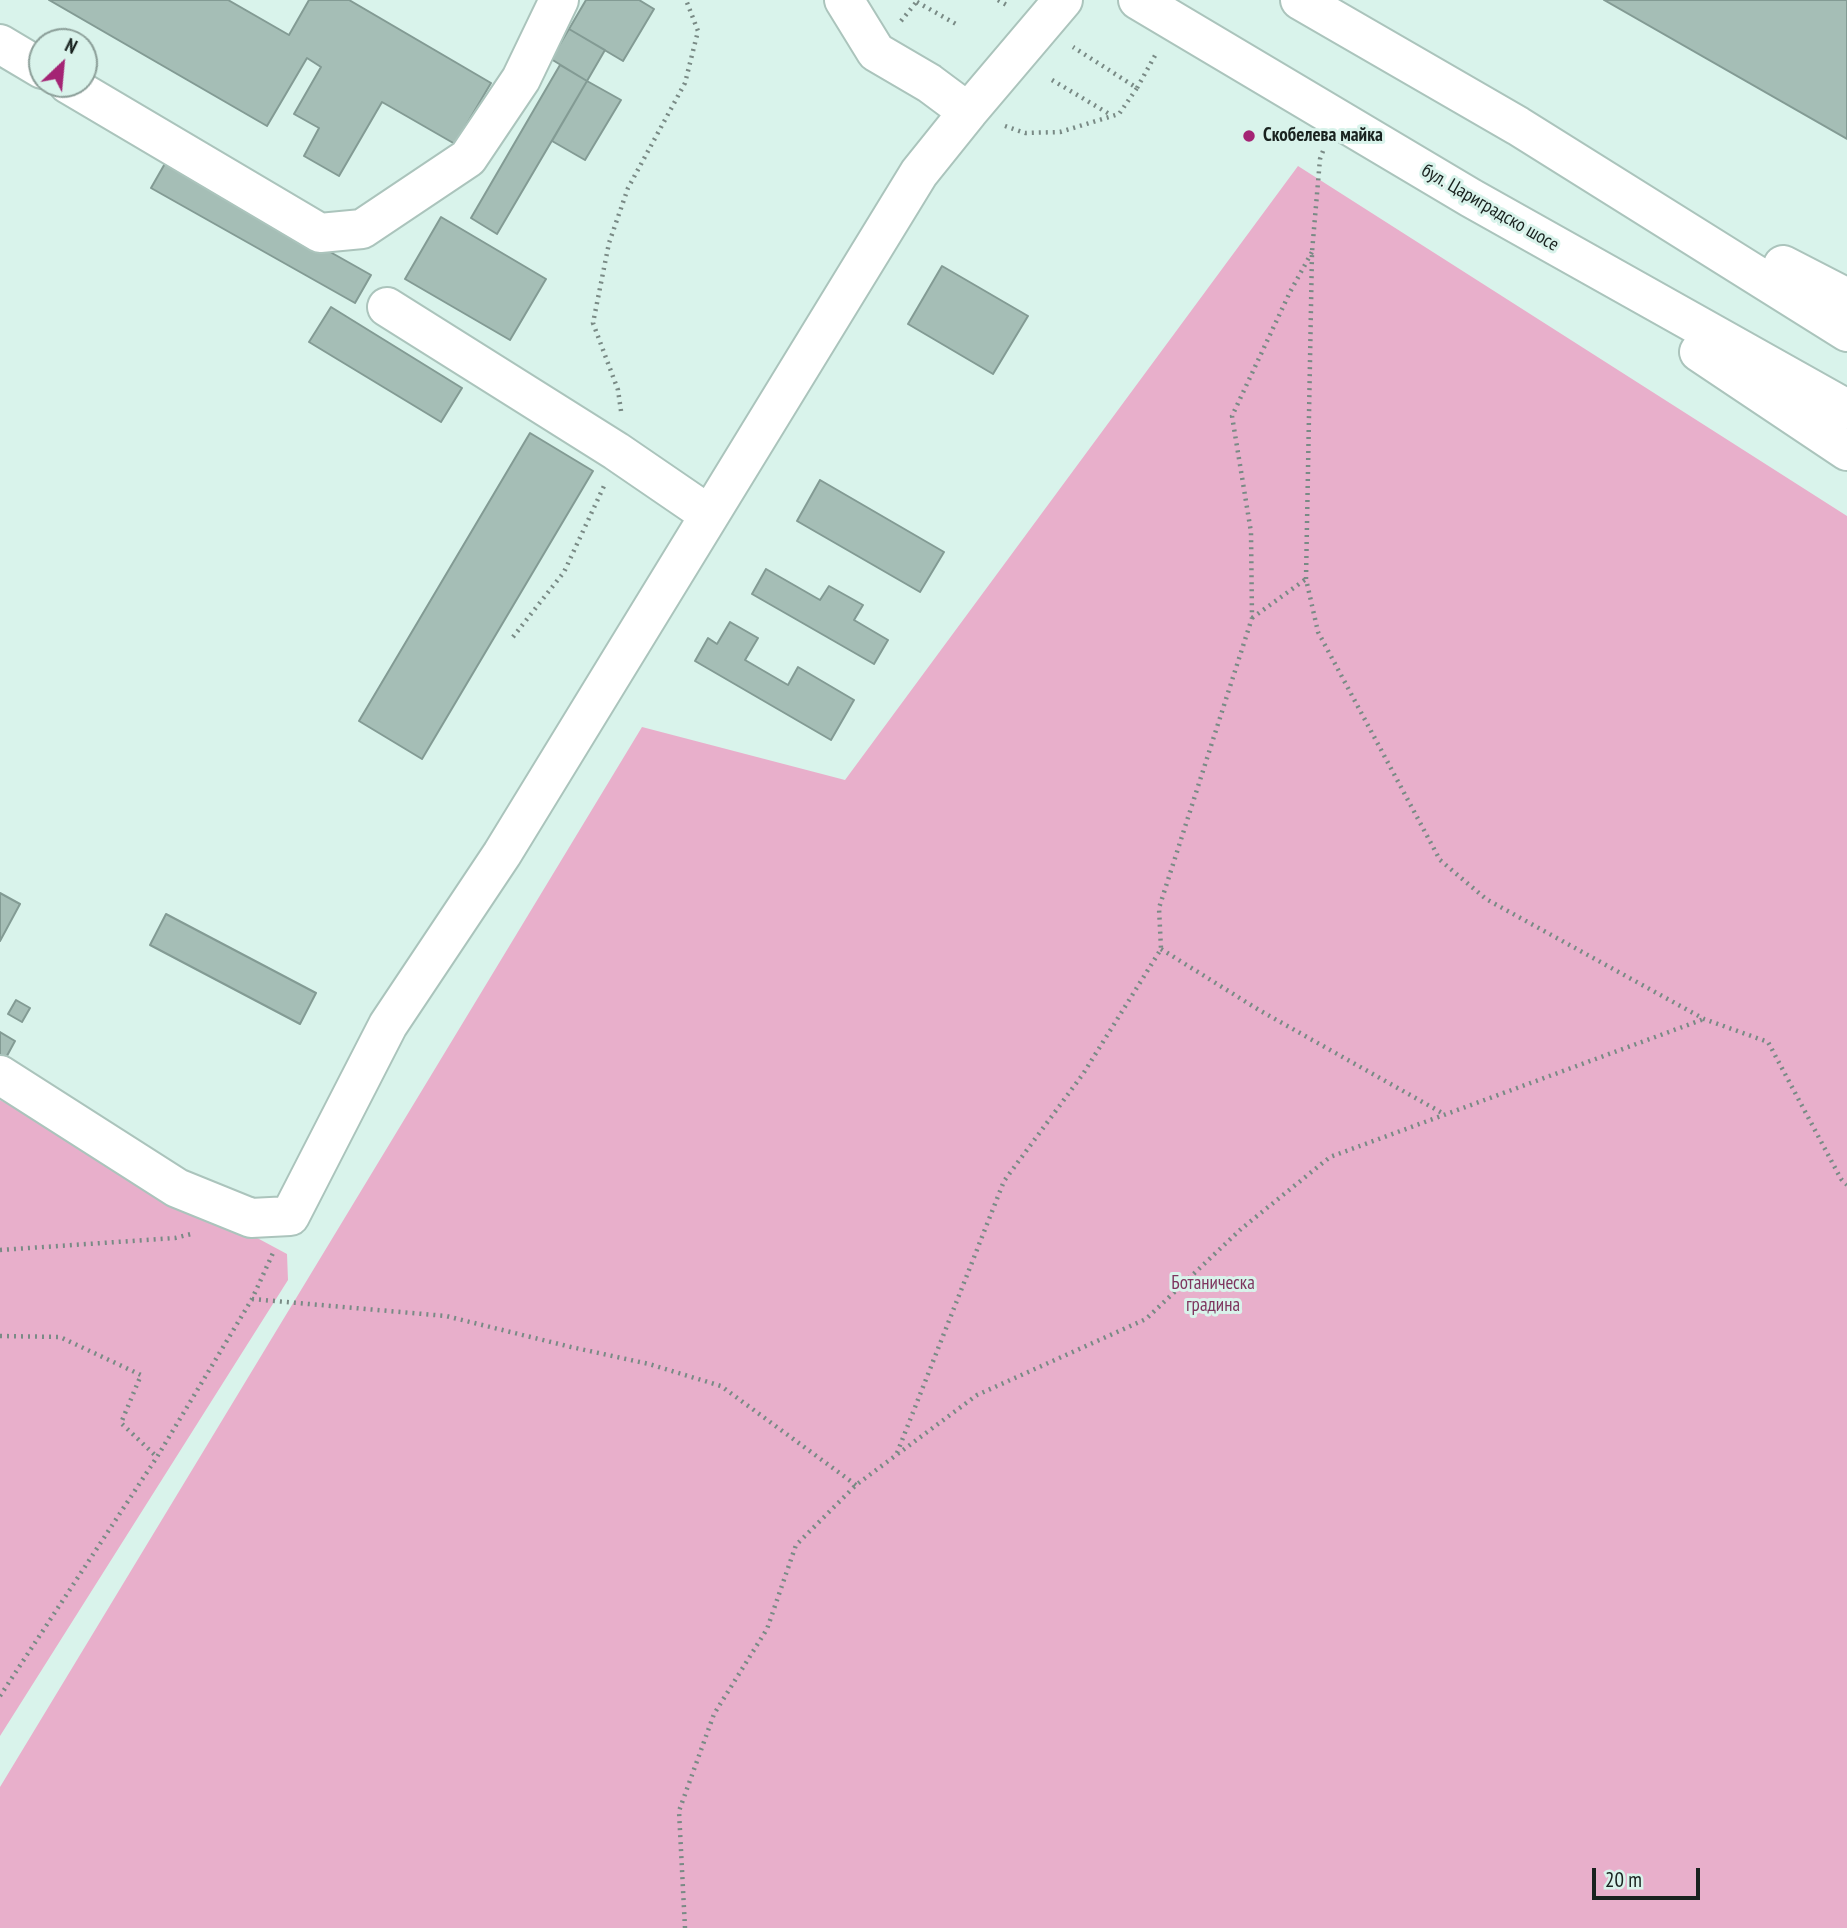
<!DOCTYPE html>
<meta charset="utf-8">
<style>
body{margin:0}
#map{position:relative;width:1847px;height:1928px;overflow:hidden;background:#d9f3eb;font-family:"PT Sans Narrow",sans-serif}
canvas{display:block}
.north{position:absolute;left:28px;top:28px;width:70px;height:70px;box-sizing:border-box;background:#d9f3eb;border:2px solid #8c9f99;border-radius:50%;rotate:26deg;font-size:19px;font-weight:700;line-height:28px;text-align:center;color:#19221f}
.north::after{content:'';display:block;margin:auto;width:24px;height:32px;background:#a42474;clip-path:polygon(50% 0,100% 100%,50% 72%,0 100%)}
.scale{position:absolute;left:1592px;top:1868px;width:108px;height:32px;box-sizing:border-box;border:4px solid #19221f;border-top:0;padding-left:9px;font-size:21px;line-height:24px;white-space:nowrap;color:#19221f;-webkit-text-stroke:5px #d9f3eb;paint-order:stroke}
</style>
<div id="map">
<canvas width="1847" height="1928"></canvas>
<div class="north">N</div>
<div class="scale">20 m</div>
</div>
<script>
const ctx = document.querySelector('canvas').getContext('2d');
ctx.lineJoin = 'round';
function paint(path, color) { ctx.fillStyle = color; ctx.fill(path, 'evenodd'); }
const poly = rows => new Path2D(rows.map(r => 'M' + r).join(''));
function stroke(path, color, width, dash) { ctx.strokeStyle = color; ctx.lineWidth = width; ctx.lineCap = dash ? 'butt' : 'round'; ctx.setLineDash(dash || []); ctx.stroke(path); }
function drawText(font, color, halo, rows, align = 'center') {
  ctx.font = font + ' "PT Sans Narrow",sans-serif'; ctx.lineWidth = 6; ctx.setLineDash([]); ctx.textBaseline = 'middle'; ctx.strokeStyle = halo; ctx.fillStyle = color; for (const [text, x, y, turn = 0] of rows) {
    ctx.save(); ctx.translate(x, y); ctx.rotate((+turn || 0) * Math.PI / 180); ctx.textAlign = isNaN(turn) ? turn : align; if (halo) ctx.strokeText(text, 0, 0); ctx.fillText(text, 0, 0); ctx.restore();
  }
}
const green = poly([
 [1298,166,1847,516,1847,1928,0,1928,0,1787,642,727,845,780],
 [0,1100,287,1254,288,1280,0,1736]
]);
const building = poly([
 [49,0,228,0,289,35,309,0,349,0,491,83,455,144,382,102,339,176,304,156,319,128,294,114,321,67,307,58,267,126,49,0],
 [586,0,639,0,654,9,623,61,569,29,586,0],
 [1604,0,1847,0,1847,139,1604,0],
 [569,29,605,50,587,81,551,59,569,29],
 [560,65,587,81,497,234,471,218,560,65],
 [587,81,621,100,585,160,552,141,587,81],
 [167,160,371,275,355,303,151,188,167,160],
 [441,217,546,279,510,340,405,279,441,217],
 [942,266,1028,316,993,374,908,324,942,266],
 [331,307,462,388,441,422,309,342,331,307],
 [530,433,593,471,422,759,359,721,530,433],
 [820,480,944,552,920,592,797,521,820,480],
 [766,569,820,600,829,586,863,605,854,620,888,640,874,664,752,594,766,569],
 [730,622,758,638,745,660,788,685,798,667,854,700,831,740,695,661,708,638,717,644,730,622],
 [0,893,20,904,0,941,0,893],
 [166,914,316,993,300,1024,150,945,166,914],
 [16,1000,30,1008,22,1022,8,1014,16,1000],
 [0,1032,15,1041,2,1065,0,1064,0,1032]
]);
const path = poly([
 [998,0,1010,7],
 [917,2,956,24],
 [901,21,918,0],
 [1052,80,1111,115],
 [1137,88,1157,52],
 [1005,126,1025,133,1060,132,1119,114,1137,88,1073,47],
 [1323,151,1320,159,1312,252,1306,579,1318,632,1440,860,1486,899,1704,1019,1768,1042,1841,1179,1847,1185],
 [621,411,618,390,593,323,609,243,628,188,685,83,698,31,686,0],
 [1252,618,1306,579],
 [513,637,564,572,604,486],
 [1161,949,1259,1010,1444,1114],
 [0,1250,175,1238,191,1234],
 [252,1299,446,1316,571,1347,649,1364,721,1386,856,1485],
 [0,1336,60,1337,141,1375,121,1423,157,1457],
 [897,1453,1004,1181,1083,1074,1161,949,1159,908,1252,618,1251,532,1232,416,1290,292,1312,252],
 [0,1696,157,1457,252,1299,273,1253],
 [685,1928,679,1811,714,1714,767,1629,796,1545,856,1485,977,1395,1146,1319,1241,1229,1330,1157,1704,1019]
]);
const minor = poly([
 [844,0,876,52,929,83,968,112,1063,0],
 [0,44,42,69],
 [68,84,320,233,362,229,468,158,521,79,559,0],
 [387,307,616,451,708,514],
 [0,1075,177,1188,251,1218,290,1216,388,1025,502,854,919,173,968,112]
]);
const major = poly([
 [1138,0,1471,198,1847,409],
 [1300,0,1518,126,1847,332],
 [1783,265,1847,298],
 [1699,352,1847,451]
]);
const markers = [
 [1249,136,7,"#a42474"]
];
const poiNames = [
 ["Скобелева майка",1263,136]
];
const streetNames = [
 ["бул. Цариградско шосе",1490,208,30]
];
const parkNames = [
 ["Ботаническа",1213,1284],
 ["градина",1213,1306]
];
paint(green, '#e8afcb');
paint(building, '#a5beb6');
stroke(building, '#839b94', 2);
stroke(minor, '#abc4bc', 42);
stroke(major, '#abc4bc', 42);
stroke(path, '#798a85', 4.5, [2, 5]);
stroke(minor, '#fff', 38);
stroke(major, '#fff', 38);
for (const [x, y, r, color] of markers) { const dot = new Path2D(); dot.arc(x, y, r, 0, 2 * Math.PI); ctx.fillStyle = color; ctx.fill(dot); stroke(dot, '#d9f3eb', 2.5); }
drawText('bold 19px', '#19221f', '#d9f3eb', poiNames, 'left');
drawText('19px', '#19221f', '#d9f3eb', streetNames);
drawText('19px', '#7e355e', '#d9f3eb', parkNames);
</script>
